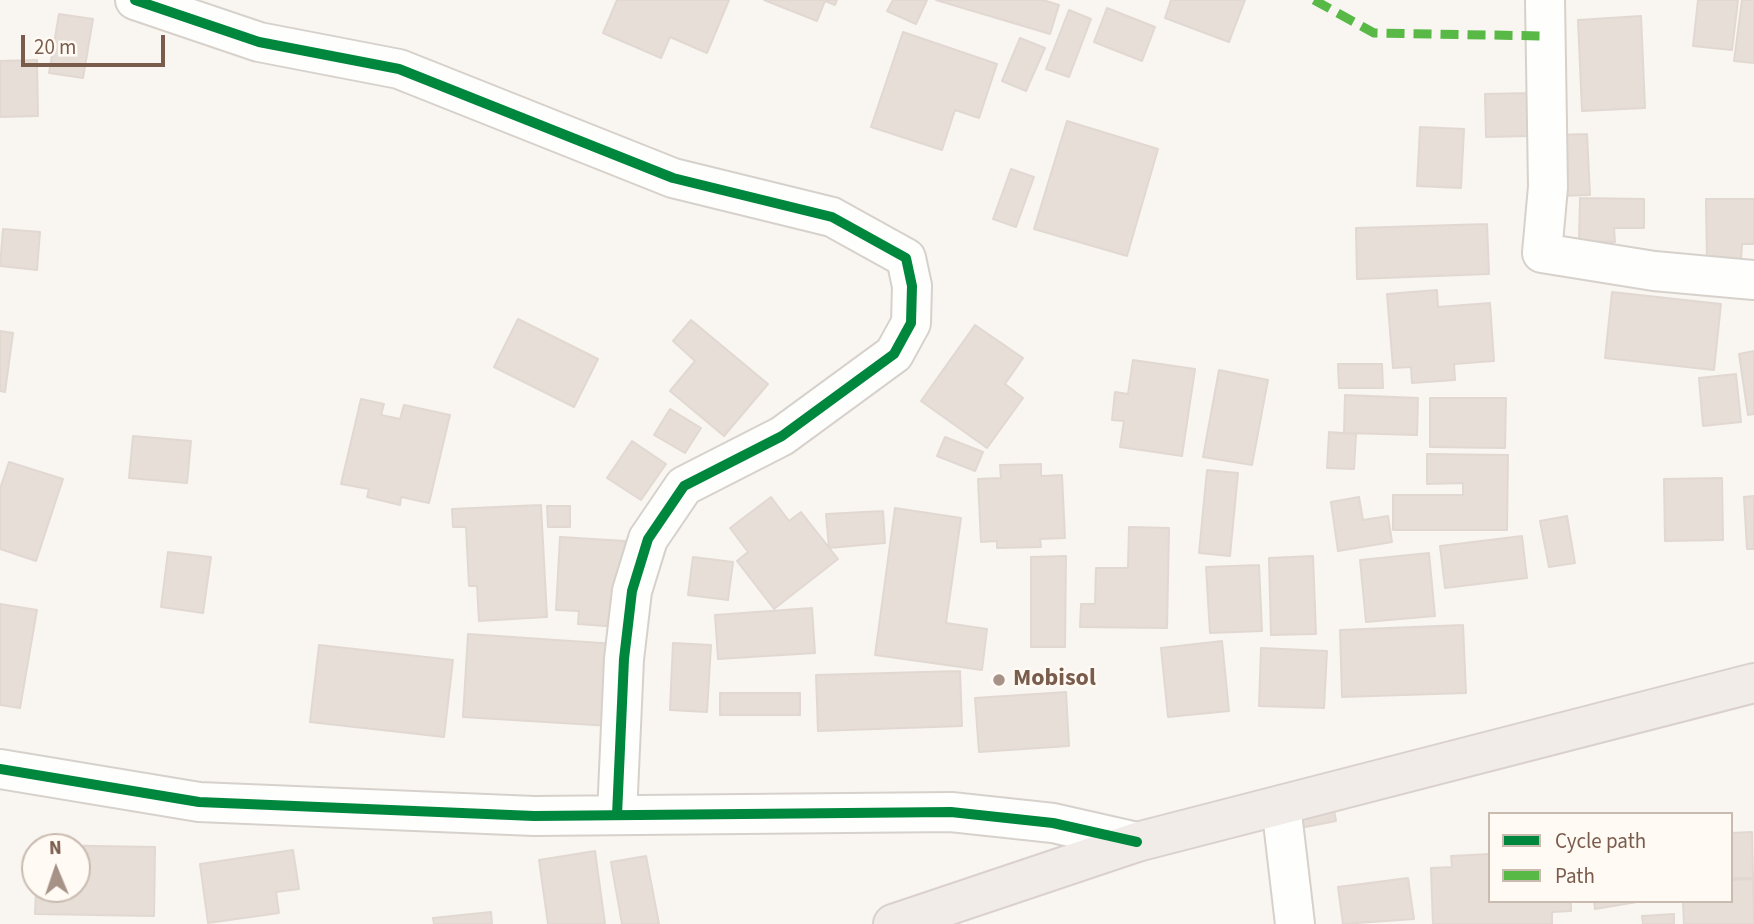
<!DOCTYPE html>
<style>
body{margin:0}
#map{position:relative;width:1754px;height:924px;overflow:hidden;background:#f9f5f0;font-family:"Source Sans 3",sans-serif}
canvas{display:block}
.legend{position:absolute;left:1488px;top:812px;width:245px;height:91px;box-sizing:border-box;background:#fffaf3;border:2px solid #cabbb1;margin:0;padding:9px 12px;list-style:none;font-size:21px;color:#7a5c4d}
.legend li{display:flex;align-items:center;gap:14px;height:35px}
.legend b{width:35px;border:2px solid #cabbb1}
.north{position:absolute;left:21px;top:833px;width:70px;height:70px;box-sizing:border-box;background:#fffaf3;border:2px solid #cabbb1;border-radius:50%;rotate:358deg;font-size:19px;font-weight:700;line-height:28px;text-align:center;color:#7a5c4d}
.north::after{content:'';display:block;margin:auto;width:24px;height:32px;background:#a69286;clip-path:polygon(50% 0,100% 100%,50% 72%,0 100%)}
.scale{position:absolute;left:21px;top:35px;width:144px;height:32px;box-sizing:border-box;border:4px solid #7a5c4d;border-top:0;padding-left:9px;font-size:21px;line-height:24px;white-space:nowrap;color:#7a5c4d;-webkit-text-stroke:5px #fffaf3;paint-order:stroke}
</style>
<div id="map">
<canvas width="1754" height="924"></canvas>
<ul class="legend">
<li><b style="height:9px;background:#00873e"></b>Cycle path</li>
<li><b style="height:9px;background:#58b947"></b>Path</li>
</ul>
<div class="north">N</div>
<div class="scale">20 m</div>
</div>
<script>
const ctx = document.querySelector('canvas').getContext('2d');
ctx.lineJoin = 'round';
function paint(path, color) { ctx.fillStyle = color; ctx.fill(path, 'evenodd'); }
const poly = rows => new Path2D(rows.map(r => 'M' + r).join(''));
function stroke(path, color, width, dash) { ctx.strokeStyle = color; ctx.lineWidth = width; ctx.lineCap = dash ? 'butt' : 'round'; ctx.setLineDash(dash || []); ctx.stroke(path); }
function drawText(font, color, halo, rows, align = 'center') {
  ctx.font = font + ' "Source Sans 3",sans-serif'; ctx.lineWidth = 5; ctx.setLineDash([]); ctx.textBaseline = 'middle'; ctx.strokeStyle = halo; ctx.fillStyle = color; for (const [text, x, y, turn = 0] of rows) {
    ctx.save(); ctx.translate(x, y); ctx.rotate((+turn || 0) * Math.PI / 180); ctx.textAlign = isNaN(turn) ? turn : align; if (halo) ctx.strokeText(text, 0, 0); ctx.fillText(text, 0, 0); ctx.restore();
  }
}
const building = poly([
 [617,0,729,0,707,53,670,37,661,58,603,33,617,0],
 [764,0,837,0,835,5,825,1,817,21,764,0],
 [893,0,927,0,916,24,887,11,893,0],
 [936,0,1043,0,1059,5,1050,34,936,0],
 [1171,0,1245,0,1229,42,1165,18,1171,0],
 [1698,0,1738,0,1732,50,1693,46,1698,0],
 [1742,0,1754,0,1754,63,1734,61,1742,0],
 [1107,8,1155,27,1142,61,1094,42,1107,8],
 [1069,10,1091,19,1069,77,1046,69,1069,10],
 [59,14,93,19,83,78,49,73,59,14],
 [1641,16,1645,108,1582,111,1578,20,1641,16],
 [903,32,997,64,979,118,955,110,942,150,871,127,903,32],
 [1020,38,1045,48,1026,91,1002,81,1020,38],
 [37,60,38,116,0,117,0,61,37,60],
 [1527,93,1529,136,1486,137,1485,94,1527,93],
 [1067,121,1158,149,1127,256,1034,229,1067,121],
 [1420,127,1464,129,1461,188,1417,186,1420,127],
 [1587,134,1590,195,1559,196,1556,135,1587,134],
 [1011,169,1034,177,1016,227,993,219,1011,169],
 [1580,198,1644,199,1644,228,1614,228,1615,242,1579,241,1580,198],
 [1706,199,1754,199,1754,244,1742,244,1741,261,1707,262,1706,199],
 [1487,224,1489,274,1357,279,1356,228,1487,224],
 [3,229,40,232,37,270,0,266,3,229],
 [1437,290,1438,307,1490,303,1494,361,1454,364,1455,380,1412,383,1411,367,1393,368,1387,294,1437,290],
 [1612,292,1721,304,1714,370,1605,358,1612,292],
 [518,319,598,359,574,407,494,367,518,319],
 [691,320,768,384,724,436,670,391,695,361,673,341,691,320],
 [975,325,1023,358,1005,384,1023,398,987,448,921,401,975,325],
 [0,331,13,333,5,392,0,391,0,331],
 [1754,351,1754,414,1748,415,1739,354,1754,351],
 [1133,360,1195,369,1182,456,1120,447,1124,421,1112,420,1115,392,1128,394,1133,360],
 [1338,364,1382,364,1383,388,1339,388,1338,364],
 [1219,370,1268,380,1252,465,1203,457,1219,370],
 [1736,374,1741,422,1703,426,1699,378,1736,374],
 [1345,395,1418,398,1417,435,1344,433,1345,395],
 [1430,398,1506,398,1505,448,1430,447,1430,398],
 [361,399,384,404,381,415,400,419,404,405,450,415,429,503,401,497,400,505,367,497,369,489,341,484,361,399],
 [670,409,701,428,685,453,654,435,670,409],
 [1329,432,1356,434,1354,469,1327,468,1329,432],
 [133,436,191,441,187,483,129,478,133,436],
 [945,437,983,452,975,471,937,456,945,437],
 [632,441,666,464,641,500,607,478,632,441],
 [1427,454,1508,455,1507,530,1393,530,1393,495,1463,495,1463,483,1427,484,1427,454],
 [9,462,63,479,36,561,0,549,0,489,9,462],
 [1041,464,1041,476,1062,475,1065,538,1040,539,1041,547,997,548,997,541,981,542,978,479,1001,478,1000,465,1041,464],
 [1207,470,1238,473,1230,556,1199,553,1207,470],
 [1722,478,1723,540,1665,541,1664,479,1722,478],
 [1754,496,1754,549,1747,549,1744,497,1754,496],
 [771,497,789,521,801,512,838,559,774,609,737,561,748,552,730,528,771,497],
 [1359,497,1363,520,1388,516,1392,542,1338,551,1331,502,1359,497],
 [541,505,547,617,479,621,477,586,469,586,466,527,453,527,452,509,541,505],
 [547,506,570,506,570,527,548,527,547,506],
 [895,508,961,518,946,623,987,629,982,670,875,655,895,508],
 [883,511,885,543,829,548,826,514,883,511],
 [1567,516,1575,563,1549,567,1540,521,1567,516],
 [1129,527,1169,528,1167,628,1080,627,1081,604,1095,604,1096,568,1128,568,1129,527],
 [1522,536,1527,578,1445,588,1440,546,1522,536],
 [560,537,625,541,620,627,578,624,579,611,556,610,560,537],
 [168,552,211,557,203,613,161,607,168,552],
 [1429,553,1435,616,1366,622,1360,560,1429,553],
 [1066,556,1065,647,1031,647,1031,557,1066,556],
 [1313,556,1316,634,1271,635,1269,558,1313,556],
 [693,557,733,562,728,600,688,595,693,557],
 [1259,565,1262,631,1210,633,1206,567,1259,565],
 [0,604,37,610,20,708,0,705,0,604],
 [812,608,815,653,718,659,715,615,812,608],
 [1463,625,1466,693,1342,697,1340,630,1463,625],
 [468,634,616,644,611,726,463,717,468,634],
 [1222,641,1229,711,1168,717,1161,648,1222,641],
 [673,643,711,645,707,712,670,710,673,643],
 [319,645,453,660,444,737,310,722,319,645],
 [1261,648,1327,651,1324,708,1259,706,1261,648],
 [960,671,962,726,818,731,816,675,960,671],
 [1066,692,1069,746,979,752,975,698,1066,692],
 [720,693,800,693,800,715,720,715,720,693],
 [1332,800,1336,821,1290,830,1285,810,1332,800],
 [1752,832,1753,878,1731,878,1731,833,1752,832],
 [37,845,155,847,154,916,35,914,36,889,77,889,77,847,37,845],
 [293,850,299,889,276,892,279,913,208,923,200,864,293,850],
 [595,851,605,924,548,924,539,860,595,851],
 [1490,854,1490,901,1571,901,1571,911,1552,912,1552,924,1433,924,1431,868,1452,867,1451,856,1490,854],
 [646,856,659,924,622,924,611,862,646,856],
 [1408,878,1414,919,1343,924,1338,887,1408,878],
 [1753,879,1754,924,1684,924,1683,901,1731,901,1731,880,1753,879],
 [1594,901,1643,901,1595,909,1594,901],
 [491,912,492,924,434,924,433,918,491,912],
 [1674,914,1674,924,1643,924,1642,916,1674,914]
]);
const minor = poly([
 [135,0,259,42,399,69,673,178,832,217,906,258,912,286,911,323,894,354,782,436,684,486,648,539,632,591,624,659,617,815],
 [1545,0,1548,187,1542,253,1654,271,1754,280],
 [0,769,199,802,534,816,951,812,1053,823,1137,842],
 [1281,805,1295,924]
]);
const trunk = poly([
 [893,924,1137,842,1754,683]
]);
const quiet = poly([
 [1314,0,1374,33,1545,36]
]);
const cycleway = poly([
 [135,0,259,42,399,69,673,178,832,217,906,258,912,286,911,323,894,354,782,436,684,486,648,539,632,591,624,659,617,815],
 [0,769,199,802,534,816,951,812,1053,823,1137,842]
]);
const markers = [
 [999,680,7,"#a69286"]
];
const poiNames = [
 ["Mobisol",1013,680]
];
paint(building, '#e6ded7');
stroke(building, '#e2d8d2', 2);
stroke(minor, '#d7d1cb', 42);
stroke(trunk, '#dad1cc', 42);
stroke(minor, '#fefefd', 38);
stroke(trunk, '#f2ece8', 38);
stroke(quiet, '#58b947', 9, [18, 9]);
stroke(cycleway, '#00873e', 10);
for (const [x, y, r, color] of markers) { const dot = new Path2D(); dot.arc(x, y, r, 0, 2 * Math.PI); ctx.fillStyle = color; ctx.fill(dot); stroke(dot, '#fffaf3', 2.5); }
drawText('bold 24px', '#7a5c4d', '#fffaf3', poiNames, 'left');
</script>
